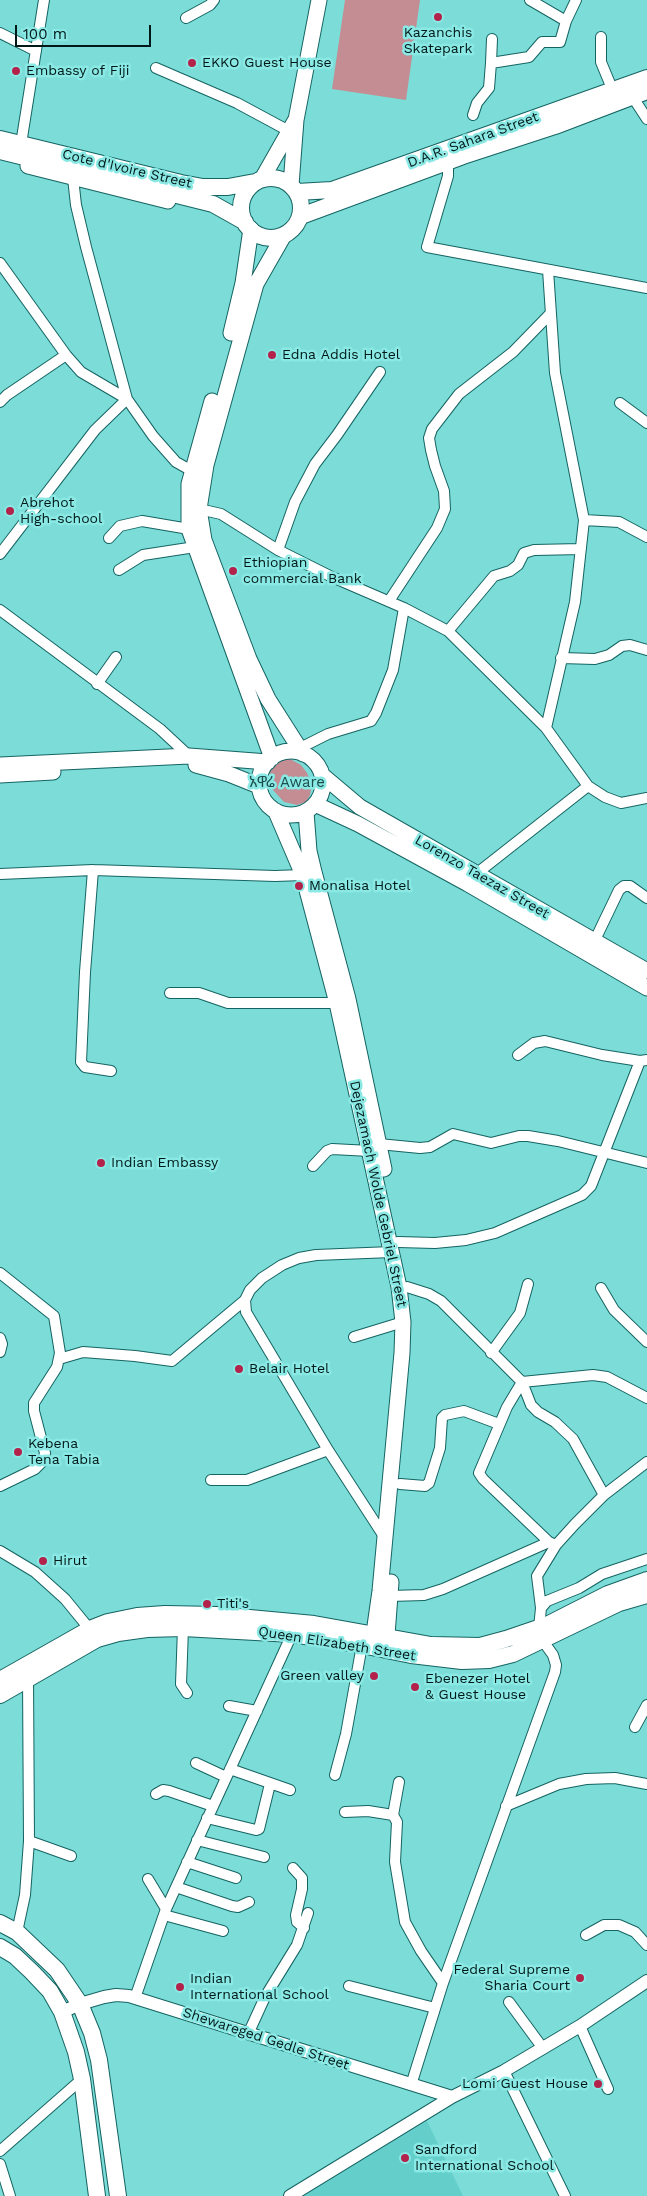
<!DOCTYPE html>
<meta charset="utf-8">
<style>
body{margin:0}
#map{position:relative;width:647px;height:2196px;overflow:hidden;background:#7cdcd7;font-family:"Work Sans",sans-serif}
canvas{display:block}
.scale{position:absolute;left:15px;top:25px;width:136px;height:22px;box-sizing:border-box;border:2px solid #001918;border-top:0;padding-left:6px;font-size:15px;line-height:18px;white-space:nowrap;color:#001918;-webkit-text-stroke:4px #8ae9e4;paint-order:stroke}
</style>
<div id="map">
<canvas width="647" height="2196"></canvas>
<div class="scale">100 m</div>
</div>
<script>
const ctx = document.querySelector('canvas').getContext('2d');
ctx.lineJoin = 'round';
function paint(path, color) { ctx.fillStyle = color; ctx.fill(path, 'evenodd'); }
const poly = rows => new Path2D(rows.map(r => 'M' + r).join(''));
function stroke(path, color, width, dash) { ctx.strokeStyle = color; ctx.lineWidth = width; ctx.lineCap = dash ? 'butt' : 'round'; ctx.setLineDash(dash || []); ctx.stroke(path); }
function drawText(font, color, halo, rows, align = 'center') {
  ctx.font = font + ' "Work Sans","Noto Sans Ethiopic",sans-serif'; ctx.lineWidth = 5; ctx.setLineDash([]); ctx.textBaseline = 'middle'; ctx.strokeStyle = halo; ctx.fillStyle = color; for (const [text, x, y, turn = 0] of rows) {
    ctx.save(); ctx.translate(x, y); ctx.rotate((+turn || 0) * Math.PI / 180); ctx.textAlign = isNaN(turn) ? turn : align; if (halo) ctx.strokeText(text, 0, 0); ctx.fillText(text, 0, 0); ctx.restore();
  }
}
const built = poly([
 [427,2121,463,2196,302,2196]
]);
const green = poly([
 [345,0,420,0,406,100,332,89],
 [278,758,290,759,301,765,307,773,312,785,310,795,306,802,297,805,284,802,273,790,268,780,267,771,271,762]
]);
const minor = poly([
 [530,0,566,21],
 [186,18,210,5,214,0],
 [0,33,36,51],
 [601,37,601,62,613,91],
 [491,63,492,39],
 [156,68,237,103,289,131],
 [632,96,647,119],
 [473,115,477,103,489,88,491,63,529,57,542,42,560,42,566,21,576,0],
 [21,144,44,0],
 [448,161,448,176,427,247,647,288],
 [0,263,66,355,81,372,127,399,153,436,176,462,192,471],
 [0,402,7,395,66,355],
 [620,403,647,423],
 [199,509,221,514,278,550,332,577,404,608,448,631,546,728,588,786,605,797,621,803,647,798],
 [584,520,619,522,647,537],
 [109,538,120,526,142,521,189,529],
 [278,550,295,502,315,464,337,435,380,372],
 [0,554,95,430,127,399,86,247,76,205,73,178],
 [119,570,143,555,195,547],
 [389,601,437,528,445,509,444,491,435,466,431,450,429,438,432,429,459,394,513,352,550,314],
 [0,610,160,729,189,756],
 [448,631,494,576,510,571,518,565,524,553,534,550,581,549],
 [561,658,595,659,609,655,622,646,630,645,647,650],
 [97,684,116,657],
 [546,728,575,602,584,520,555,373,548,270],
 [300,748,328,734,371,721,376,713,393,670,404,608],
 [93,870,85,972,81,1062,85,1067,111,1071],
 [0,874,93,870,275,876,303,875],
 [476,874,588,786],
 [594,942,619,890,624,886,630,886,647,898],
 [170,993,199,993,228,1003,337,1003],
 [518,1055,534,1043,545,1041,602,1055,640,1061],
 [379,1144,420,1148,430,1147,453,1134,491,1143,519,1136,528,1136,558,1141,647,1163],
 [313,1166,327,1151,332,1149,370,1151],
 [398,1242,435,1243,466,1240,495,1233,582,1195,591,1186,640,1061,647,1060],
 [0,1273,54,1316,60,1353,57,1367,34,1403,34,1411,45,1453,43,1461,35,1469,0,1486],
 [407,1287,429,1294,441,1301,522,1382,531,1405,538,1412,555,1422,573,1439,604,1495],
 [601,1288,614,1310,647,1342],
 [354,1337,403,1322],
 [0,1338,2,1344,0,1352],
 [491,1353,520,1313,528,1284],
 [59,1359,83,1352,135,1356,172,1361,245,1300],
 [211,1480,247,1480,328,1450],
 [400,1484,425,1486,429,1483,440,1448,442,1418,445,1415,464,1411,499,1424],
 [385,1538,328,1450,246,1312,245,1300,250,1290,262,1278,282,1265,299,1258,316,1255,392,1252],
 [556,1545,549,1542,483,1479,479,1473,507,1407,522,1382,593,1375,607,1377,647,1398],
 [0,1551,35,1572,65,1599,92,1632],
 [390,1596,424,1595,443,1589,549,1542],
 [541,1608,547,1601,579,1588,602,1574,647,1559],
 [183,1628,181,1684,187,1693],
 [229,1706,257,1711],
 [635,1727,647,1705],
 [196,1763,226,1777],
 [230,1769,290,1790],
 [335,1775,346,1734,362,1645],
 [156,1794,163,1790,169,1791,213,1806],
 [506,1806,559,1784,586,1779,615,1778,647,1784],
 [345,1812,368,1811,393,1815,397,1822,395,1862,405,1922,421,1951,443,1983],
 [393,1815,399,1782],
 [207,1818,256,1830,259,1829,270,1784],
 [197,1840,264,1857],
 [29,1841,71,1856],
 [187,1862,236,1878],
 [293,1868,302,1878,302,1889,296,1915,297,1922,304,1928],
 [148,1879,166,1909],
 [176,1887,232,1906,238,1907,249,1902],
 [164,1915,223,1931],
 [17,1932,25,1895,29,1841,28,1677],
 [586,1935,604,1925,619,1925,635,1932,647,1945],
 [349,1986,435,2008],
 [135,1998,166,1909,292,1634],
 [509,2002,542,2047],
 [580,2026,608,2089],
 [249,2032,265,1997,297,1945,308,1913],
 [504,2071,565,2196],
 [411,2085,443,1983,555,1672,556,1665,553,1655,543,1641,539,1628,541,1608,537,1576,556,1545,575,1524,604,1495,647,1462],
 [0,2151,82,2079],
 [0,2164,10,2196]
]);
const tertiary = poly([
 [62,2012,80,2004,104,1997,116,1995,129,1996,452,2097],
 [290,2196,452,2097,504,2071,580,2026,647,1981]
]);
const secondary = poly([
 [28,166,168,201],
 [262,179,295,121],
 [291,185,296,120,319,0],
 [284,235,256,284,206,465,199,509,204,540,249,659,268,699,303,754],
 [231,333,243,283,251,229],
 [212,401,189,484,189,529,272,758],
 '259 783a32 32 0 1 1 64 0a32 32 0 1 1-64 0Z',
 [0,765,189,756,268,762],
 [196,765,229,774,259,786],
 [0,775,53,772],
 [322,775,360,807,647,971],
 [315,804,358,824,468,884,647,988],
 [276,812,303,875,337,1003,399,1287,403,1322,402,1353,380,1591,372,1647],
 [306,812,309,851,314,872,348,999,384,1169],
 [386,1648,391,1582]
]);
const primary = poly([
 [0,139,181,183,203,187,228,187,255,182],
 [0,151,213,204,245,222],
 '241 208a30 30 0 1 1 60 0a30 30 0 1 1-60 0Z',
 [297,192,332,190,647,78],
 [301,216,463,156,555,126,647,91],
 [0,1680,90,1629,108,1622,137,1616,165,1614,217,1615,314,1624,431,1645,480,1646,506,1639,547,1625,608,1594,647,1580],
 [0,1695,97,1639,118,1633,147,1629,183,1628,292,1634,352,1643,411,1655,462,1661,489,1660,513,1654,619,1603,647,1595],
 [0,1923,17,1932,57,1970,80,2004,92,2033,99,2060,118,2196],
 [0,1947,15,1956,32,1972,50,1991,62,2012,76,2052,82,2079,97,2196]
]);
const markers = [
 [438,17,5,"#b3224a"],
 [192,63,5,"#b3224a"],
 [16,71,5,"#b3224a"],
 [272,355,5,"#b3224a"],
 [10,511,5,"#b3224a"],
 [233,571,5,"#b3224a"],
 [299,886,5,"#b3224a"],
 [101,1163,5,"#b3224a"],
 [239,1369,5,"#b3224a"],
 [18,1452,5,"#b3224a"],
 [43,1561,5,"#b3224a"],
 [207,1604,5,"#b3224a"],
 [374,1676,5,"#b3224a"],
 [415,1687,5,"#b3224a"],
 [580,1978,5,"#b3224a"],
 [180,1987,5,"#b3224a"],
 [598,2084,5,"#b3224a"],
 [405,2158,5,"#b3224a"]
];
const poiNames = [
 ["Kazanchis",438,33,"center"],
 ["Skatepark",438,49,"center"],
 ["EKKO Guest House",202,63],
 ["Embassy of Fiji",26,71],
 ["Edna Addis Hotel",282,355],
 ["Abrehot",20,503],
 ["High-school",20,519],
 ["Ethiopian",243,563],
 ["commercial Bank",243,579],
 ["Monalisa Hotel",309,886],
 ["Indian Embassy",111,1163],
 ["Belair Hotel",249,1369],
 ["Kebena",28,1444],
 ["Tena Tabia",28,1460],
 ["Hirut",53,1561],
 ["Titi's",217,1604],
 ["Green valley",364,1676,"right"],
 ["Ebenezer Hotel",425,1679],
 ["& Guest House",425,1695],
 ["Federal Supreme",570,1970,"right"],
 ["Sharia Court",570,1986,"right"],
 ["Indian",190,1979],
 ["International School",190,1995],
 ["Lomi Guest House",588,2084,"right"],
 ["Sandford",415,2150],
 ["International School",415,2166]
];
const streetNames = [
 ["D.A.R. Sahara Street",473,140,-20],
 ["Cote d'Ivoire Street",127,169,13],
 ["Lorenzo Taezaz Street",482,877,30],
 ["Dejezamach Wolde Gebriel Street",378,1194,78],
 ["Queen Elizabeth Street",337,1644,9],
 ["Shewareged Gedle Street",266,2039,18]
];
const neighbourhoodNames = [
 ["አዋሬ Aware",287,783]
];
paint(built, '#64ceca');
paint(green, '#c38d93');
stroke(minor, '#146462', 12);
stroke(tertiary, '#146462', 14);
stroke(secondary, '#146462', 17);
stroke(primary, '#146462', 18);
stroke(minor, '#fff', 10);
stroke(tertiary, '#fff', 12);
stroke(secondary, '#fff', 15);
stroke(primary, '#fff', 16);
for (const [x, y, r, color] of markers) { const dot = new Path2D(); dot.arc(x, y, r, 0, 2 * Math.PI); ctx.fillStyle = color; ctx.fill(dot); stroke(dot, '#8ae9e4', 2); }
drawText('14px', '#001918', '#8ae9e4', poiNames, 'left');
drawText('14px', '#001918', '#8ae9e4', streetNames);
drawText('15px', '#1a4e4c', '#8ae9e4', neighbourhoodNames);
</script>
